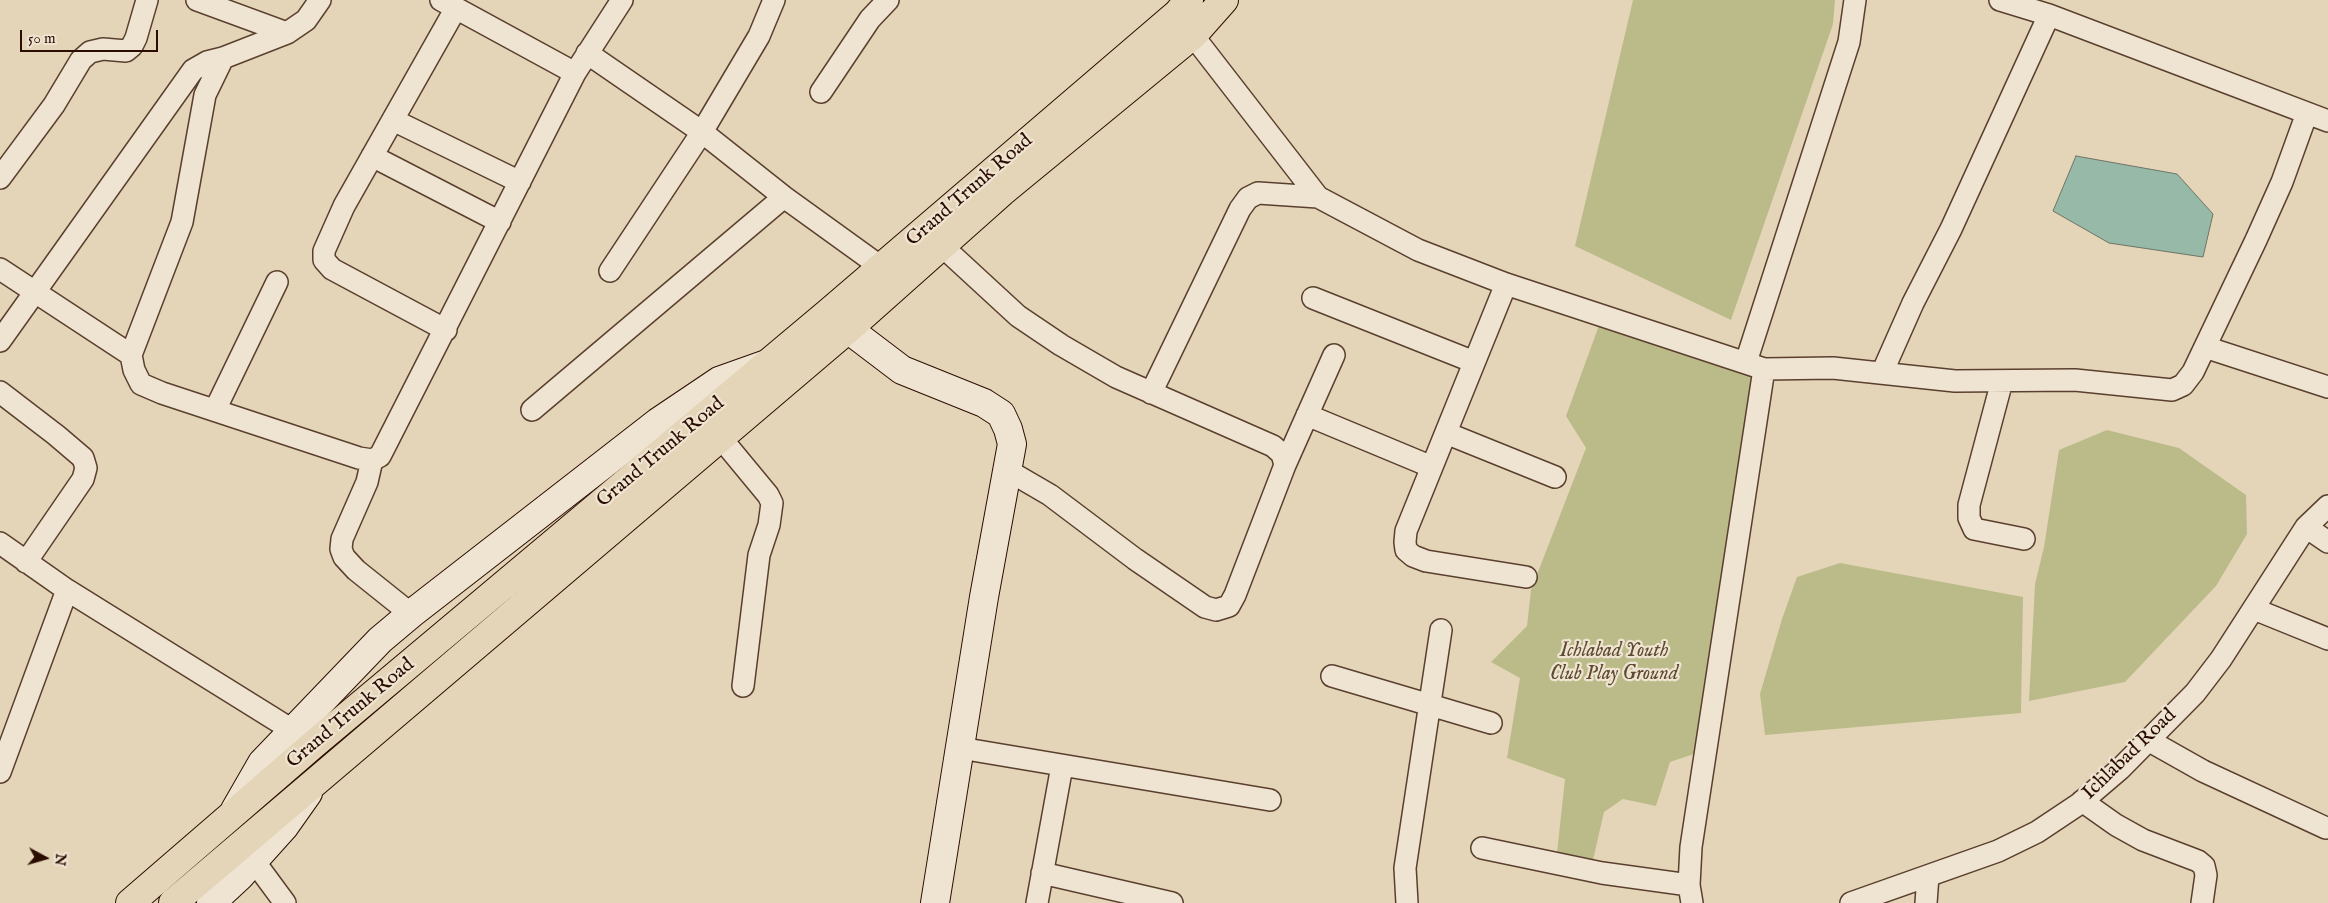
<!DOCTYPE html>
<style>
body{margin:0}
#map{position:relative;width:2328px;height:903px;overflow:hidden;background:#e5d5b8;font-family:"IM FELL English",serif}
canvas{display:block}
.north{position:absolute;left:20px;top:833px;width:50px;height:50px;-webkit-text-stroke:4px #eee4d1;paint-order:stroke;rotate:96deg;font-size:14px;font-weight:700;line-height:20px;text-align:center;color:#2b0d00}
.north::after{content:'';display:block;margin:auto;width:18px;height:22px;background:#2b0d00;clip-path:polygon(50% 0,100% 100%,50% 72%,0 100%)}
.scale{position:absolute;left:20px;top:30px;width:138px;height:22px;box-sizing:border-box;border:2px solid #2b0d00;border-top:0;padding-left:6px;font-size:15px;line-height:18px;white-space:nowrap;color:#2b0d00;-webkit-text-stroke:4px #eee4d1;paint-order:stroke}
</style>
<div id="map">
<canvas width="2328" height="903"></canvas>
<div class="north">N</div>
<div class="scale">50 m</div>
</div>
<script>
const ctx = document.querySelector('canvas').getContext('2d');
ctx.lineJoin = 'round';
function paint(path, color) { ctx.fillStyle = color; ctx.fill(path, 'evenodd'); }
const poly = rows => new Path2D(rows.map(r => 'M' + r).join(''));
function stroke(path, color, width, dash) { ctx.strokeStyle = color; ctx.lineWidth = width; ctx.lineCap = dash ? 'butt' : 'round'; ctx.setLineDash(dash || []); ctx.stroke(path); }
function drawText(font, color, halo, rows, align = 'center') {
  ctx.font = font + ' "IM FELL English",serif'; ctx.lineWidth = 4.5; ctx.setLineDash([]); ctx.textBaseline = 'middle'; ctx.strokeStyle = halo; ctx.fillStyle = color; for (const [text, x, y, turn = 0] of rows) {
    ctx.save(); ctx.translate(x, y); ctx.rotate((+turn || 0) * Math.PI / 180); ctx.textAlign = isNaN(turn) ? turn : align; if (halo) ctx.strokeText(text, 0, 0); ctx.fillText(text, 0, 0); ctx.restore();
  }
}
const green = poly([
 [1633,0,1835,0,1833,24,1731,320,1575,246],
 [1602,317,1764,369,1694,754,1670,762,1656,806,1623,799,1604,812,1593,860,1557,853,1565,779,1507,758,1520,678,1491,662,1527,626,1531,590,1586,448,1566,416],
 [2107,430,2179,448,2246,495,2247,534,2216,586,2125,682,2029,701,2035,584,2044,547,2059,450],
 [1840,563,2023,597,2021,713,1765,735,1760,694,1782,619,1797,577]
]);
const water = poly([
 [2076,156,2177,174,2213,214,2203,257,2109,243,2053,211,2076,156]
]);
const street = poly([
 [197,0,287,33],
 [441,0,575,73],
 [2000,0,2049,15,2328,121],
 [1184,24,1318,197,1418,250,1506,284,1764,369,1691,847,1689,885,1692,903],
 [587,53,702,132,784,197,881,267],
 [223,58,205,95,182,222,131,355,134,370,141,384,162,393,359,458,372,460,380,456,575,73,622,0],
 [821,92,870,19,888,0],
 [393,120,520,182],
 [372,156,500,222],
 [0,178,54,105,81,60,90,52,103,49,126,51,132,46,136,38,147,0],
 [942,246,1018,316,1061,345,1116,377,1273,446,1282,454,1285,465,1235,595,1229,606,1216,610,1205,607,1135,559,1050,495,1007,470],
 [0,269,131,355],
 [610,271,702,132,759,36,774,0],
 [1506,284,1406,531,1405,542,1406,550,1413,556,1426,561,1526,577],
 [1313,298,1474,362],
 [446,330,332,269,324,260,324,251,344,206,456,8],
 [0,341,193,70,207,62,223,58,287,33,306,20,320,0],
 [2205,347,2328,387],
 [1746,362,1849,42,1855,0],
 [1764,369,1833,368,1955,381,2075,380,2172,390,2183,385,2193,372,2256,240,2282,182,2307,113],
 [1882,373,1913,303,1951,229,2049,15],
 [2002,381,1969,505,1969,518,1974,529,2024,539],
 [0,392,56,435,83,458,86,468,83,479,26,562],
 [1151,393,1240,209,1248,198,1258,193,1318,197],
 [215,410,277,282],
 [532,410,784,197],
 [1307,415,1432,467],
 [1446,433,1555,477],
 [720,437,768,495,772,503,769,525,759,555,743,686],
 [372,460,367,482,342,539,341,549,344,557,356,570,411,614],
 [1285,465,1334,355],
 [2306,527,2328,542],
 [0,543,67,590,292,730],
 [2254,609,2328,639],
 [1332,676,1491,723],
 [2148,740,2203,771,2326,828],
 [960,748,1270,800],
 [0,772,67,590],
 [2082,801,2116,825,2143,840,2198,861,2204,866,2206,875,2202,903],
 [1482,848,1602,873,1689,885],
 [254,861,285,903],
 [1042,873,1172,903],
 [1037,903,1062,766],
 [1407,903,1405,868,1441,630],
 [1851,903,1998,851,2037,832,2079,804,2120,769,2195,693,2221,659,2306,527,2328,506],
 [1926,903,1928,876]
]);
const secondary = poly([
 [848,329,902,370,984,403,1001,414,1008,429,1012,444,984,597,935,903],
 [235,810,262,763,380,640,411,614,658,422,719,381,764,365],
 [211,903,240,876,284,827,308,793]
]);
const highway = poly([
 [130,903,314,744,828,313,1177,14,1189,0],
 [173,903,848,329,1002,192,1193,35,1224,0]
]);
const streetNames = [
 ["Grand Trunk Road",970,191,-41],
 ["Grand Trunk Road",661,453,-40],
 ["Grand Trunk Road",351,714,-40],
 ["Ichlabad Road",2130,755,-44]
];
const parkNames = [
 ["Ichlabad Youth",1614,652],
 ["Club Play Ground",1614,675]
];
paint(green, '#bbbb8a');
paint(water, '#97b9a8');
stroke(water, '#6c7465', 1);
stroke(street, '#5a3f2e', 24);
stroke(secondary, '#2b0d00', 30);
stroke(highway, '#2b0d00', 30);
stroke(street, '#eee4d1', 21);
stroke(secondary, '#eee4d1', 28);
stroke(highway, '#e5d5b8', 28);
drawText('20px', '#2b0d00', '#eee4d1', streetNames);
drawText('italic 20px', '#5d4a30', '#eee4d1', parkNames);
</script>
